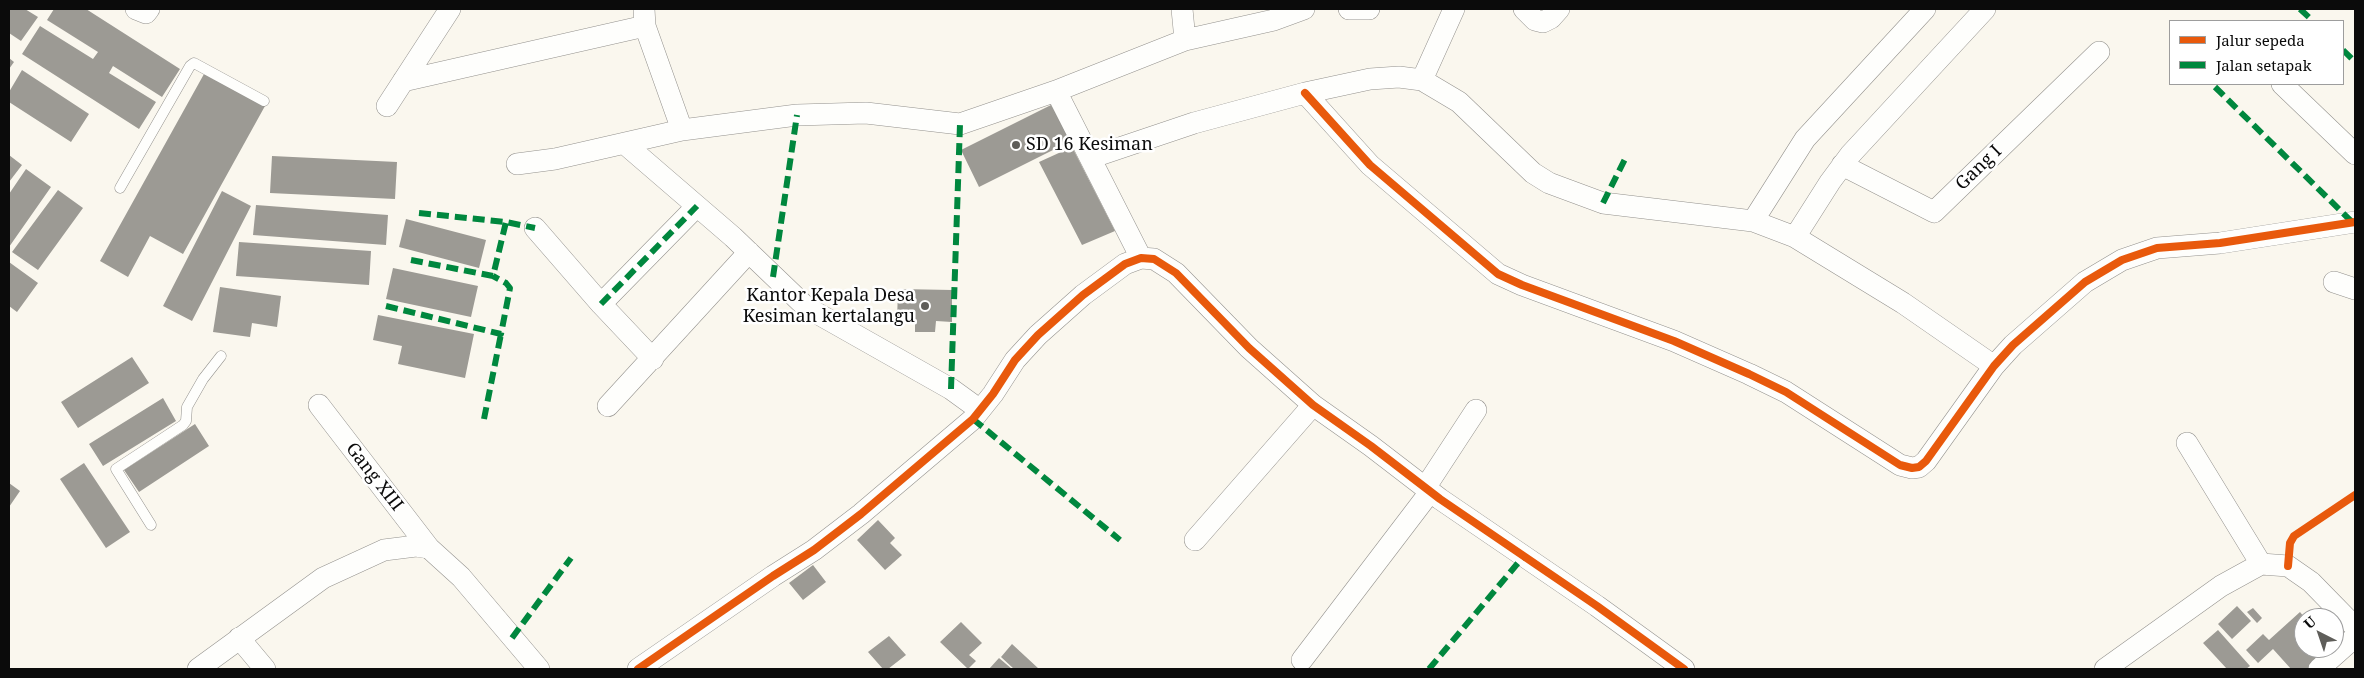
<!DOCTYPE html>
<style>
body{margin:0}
#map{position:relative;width:2364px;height:678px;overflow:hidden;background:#faf7ee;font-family:"Noto Serif",serif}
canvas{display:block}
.frame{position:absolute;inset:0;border:10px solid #0b0b0b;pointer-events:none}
.legend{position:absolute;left:2169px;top:20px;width:175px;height:65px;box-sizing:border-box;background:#fff;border:1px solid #9d9d9d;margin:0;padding:6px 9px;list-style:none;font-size:15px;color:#0b0b0b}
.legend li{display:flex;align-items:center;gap:10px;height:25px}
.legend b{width:25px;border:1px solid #9d9d9d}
.north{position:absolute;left:2294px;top:608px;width:50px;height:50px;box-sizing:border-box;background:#fff;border:1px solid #9d9d9d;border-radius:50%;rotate:319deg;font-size:14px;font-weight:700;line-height:20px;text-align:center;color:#0b0b0b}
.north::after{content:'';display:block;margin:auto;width:18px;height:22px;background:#5f5e5a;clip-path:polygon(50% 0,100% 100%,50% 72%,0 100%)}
</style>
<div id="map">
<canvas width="2364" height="678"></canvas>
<div class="frame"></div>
<ul class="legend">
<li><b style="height:6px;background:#e8590c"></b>Jalur sepeda</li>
<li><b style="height:6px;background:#00873e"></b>Jalan setapak</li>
</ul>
<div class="north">U</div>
</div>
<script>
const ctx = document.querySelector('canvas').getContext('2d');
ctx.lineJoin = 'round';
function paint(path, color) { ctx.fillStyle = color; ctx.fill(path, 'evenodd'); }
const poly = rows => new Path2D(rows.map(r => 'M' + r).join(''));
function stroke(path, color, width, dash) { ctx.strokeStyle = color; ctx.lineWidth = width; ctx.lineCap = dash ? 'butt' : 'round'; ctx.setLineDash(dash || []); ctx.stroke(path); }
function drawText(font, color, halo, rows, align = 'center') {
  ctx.font = font + ' "Noto Serif",serif'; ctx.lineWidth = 5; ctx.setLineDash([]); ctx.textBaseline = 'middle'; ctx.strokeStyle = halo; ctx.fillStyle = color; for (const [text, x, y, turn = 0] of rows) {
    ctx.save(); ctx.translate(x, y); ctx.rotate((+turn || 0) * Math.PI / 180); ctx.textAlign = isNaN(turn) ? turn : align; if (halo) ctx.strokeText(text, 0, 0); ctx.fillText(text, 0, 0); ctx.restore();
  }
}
const building = poly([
 [9,9,25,9,38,17,21,41,9,33],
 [54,9,86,9,180,69,162,97,113,66,109,73,156,102,139,129,22,54,40,26,93,59,98,52,47,20],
 [9,58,14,62,9,69],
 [22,70,89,114,71,142,9,102,9,92],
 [204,74,265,106,183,254,150,236,128,277,100,261],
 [1051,105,1071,141,979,187,961,150],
 [1072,147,1115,231,1082,245,1039,162],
 [9,155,22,165,9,182],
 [272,156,397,162,395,199,270,193],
 [26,169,51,187,9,247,9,194],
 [58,190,83,208,38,270,12,252],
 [222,191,251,206,192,321,163,306],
 [256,205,388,215,386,245,253,235],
 [406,219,486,240,479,268,399,247],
 [239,242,371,251,369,285,236,276],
 [9,262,38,283,17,312,9,306],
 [393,268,478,286,471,317,386,299],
 [220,287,281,296,277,327,252,323,250,337,213,332],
 [898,289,952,290,952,322,936,321,935,332,915,332,915,321,897,321],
 [378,315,474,334,465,378,398,364,402,346,373,340],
 [132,357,149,383,78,428,61,402],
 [163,398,176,421,103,466,89,444],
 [195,424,209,446,139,492,124,470],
 [84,463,130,532,106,548,60,479],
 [9,483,20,491,9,507],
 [878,520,895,538,890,543,902,555,885,570,857,540],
 [813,565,826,582,803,600,789,583],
 [2237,606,2251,621,2232,639,2218,624],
 [2253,608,2262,618,2257,623,2247,612],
 [2300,612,2304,617,2304,648,2333,648,2315,669,2291,669,2273,649,2258,663,2246,650,2263,634,2269,640],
 [961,622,982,643,969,655,976,661,968,669,940,642],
 [2218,630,2250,666,2246,669,2227,669,2203,643],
 [889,636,906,655,888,669,883,669,868,652],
 [1012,644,1039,669,1014,669,1001,657],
 [999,658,1012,669,989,669]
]);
const service = poly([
 [120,188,190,66,194,63,264,101],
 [151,525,116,469,183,425,186,421,187,407,203,379,221,356]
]);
const minor = poly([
 [136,9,146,13,149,9],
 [644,9,645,26,682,130],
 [1182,9,1185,40],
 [1349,9,1369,9],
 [1524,9,1535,20,1543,22,1551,18,1559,9],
 [1422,80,1454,9],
 [403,81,645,26],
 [2282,84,2355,154],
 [1305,93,1370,165,1498,274,1522,285,1674,341,1749,374,1786,392,1900,465,1912,468,1919,467,1926,461,1994,366,2013,345,2085,282,2122,260,2157,248,2220,243,2355,222],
 [387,106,450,9],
 [625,144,733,237,806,307,951,389,980,410],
 [1090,158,1194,123,1305,93,1370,79,1399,77,1422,80,1459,102,1533,173,1549,183,1603,203,1753,221,1795,237,1903,303,1994,366],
 [517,164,555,159,682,130,797,115,866,113,960,124,1056,91],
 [1842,165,1934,212,2099,52],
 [1753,221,1805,139,1925,9],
 [535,228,601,304,653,359],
 [1795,237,1830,182,1850,155,1985,9],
 [1141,258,1056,91,1185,40,1274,20,1304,9],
 [2334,282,2355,289],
 [601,304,697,206],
 [319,405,429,548],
 [608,406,749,252],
 [2187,443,2261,564],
 [1425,488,1476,410],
 [1195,540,1313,405],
 [239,638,265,669],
 [1302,660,1430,492],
 [198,669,323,578,384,550,416,546,429,548,461,577,539,669],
 [638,669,773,576,814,550,861,514,973,419,993,394,1015,360,1038,335,1083,295,1125,264,1141,258,1154,259,1176,273,1249,348,1313,405,1371,446,1440,499,1597,606,1684,669],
 [2105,669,2221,586,2261,564,2288,566,2311,582,2355,627],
 [2319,669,2355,637]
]);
const quiet = poly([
 [2300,9,2313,21],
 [2343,50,2355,62],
 [2215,87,2351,221],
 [1603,203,1627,155],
 [419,213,506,222,535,228],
 [411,260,493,276,506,222],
 [773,277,797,115],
 [601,304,697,206],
 [386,306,501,334,510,288,506,283,493,276],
 [951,389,960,124],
 [484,419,501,334],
 [973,419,1120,540],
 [512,638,571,558],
 [1429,669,1523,557]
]);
const cycleway = poly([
 [1305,93,1370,165,1498,274,1522,285,1674,341,1749,374,1786,392,1900,465,1912,468,1919,467,1926,461,1994,366,2013,345,2085,282,2122,260,2157,248,2220,243,2355,222],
 [2288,566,2290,543,2294,536,2355,495],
 [638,669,773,576,814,550,861,514,973,419,993,394,1015,360,1038,335,1083,295,1125,264,1141,258,1154,259,1176,273,1249,348,1313,405,1371,446,1440,499,1597,606,1684,669]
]);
const markers = [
 [1016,145,5,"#5f5e5a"],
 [925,306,5,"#5f5e5a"]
];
const poiNames = [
 ["SD 16 Kesiman",1026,145],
 ["Kantor Kepala Desa",915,296,"right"],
 ["Kesiman kertalangu",915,317,"right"]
];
const streetNames = [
 ["Gang I",1979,168,-44],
 ["Gang XIII",374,477,52]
];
paint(building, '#9c9a94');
stroke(service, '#93918d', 11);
stroke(minor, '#93918d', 22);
stroke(service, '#fefefc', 10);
stroke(minor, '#fefefc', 21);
stroke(quiet, '#00873e', 6, [12, 6]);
stroke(cycleway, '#e8590c', 8);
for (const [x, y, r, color] of markers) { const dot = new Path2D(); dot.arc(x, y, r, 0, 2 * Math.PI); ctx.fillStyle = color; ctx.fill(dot); stroke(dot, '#fff', 2); }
drawText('18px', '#0b0b0b', '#fff', poiNames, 'left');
drawText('18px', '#0b0b0b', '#fff', streetNames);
</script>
